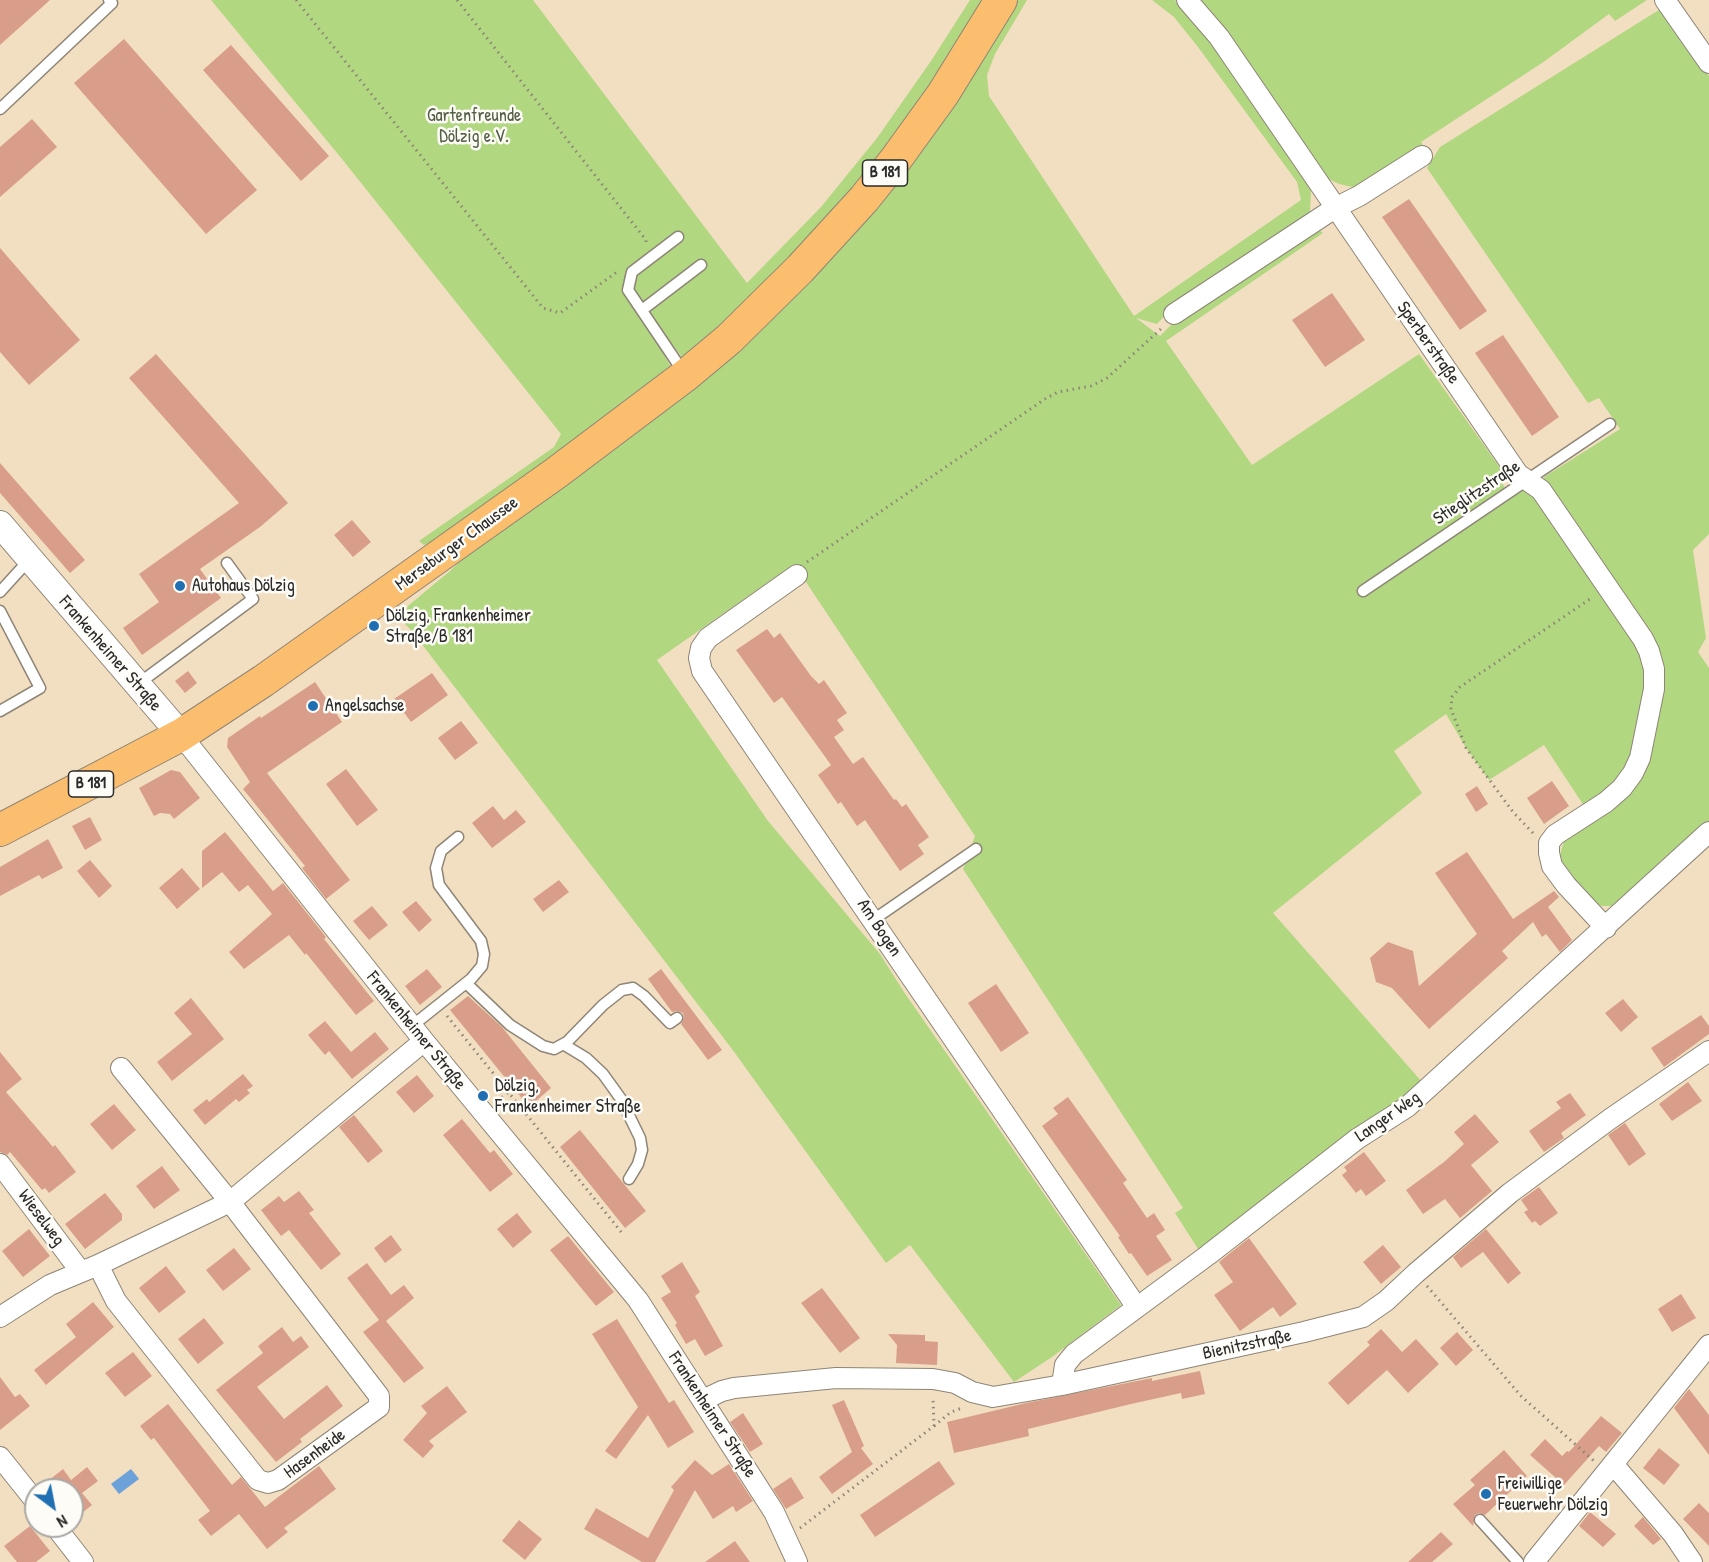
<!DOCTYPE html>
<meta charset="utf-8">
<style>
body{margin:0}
#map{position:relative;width:1709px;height:1562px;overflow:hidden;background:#f2dfc1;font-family:"Patrick Hand",sans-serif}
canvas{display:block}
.north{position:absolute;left:24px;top:1478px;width:60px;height:60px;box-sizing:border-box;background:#fdfcf7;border:2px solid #a9a8a5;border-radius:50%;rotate:148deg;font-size:16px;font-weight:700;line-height:24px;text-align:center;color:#2b2b2b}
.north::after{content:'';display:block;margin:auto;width:21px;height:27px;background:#1f6fb2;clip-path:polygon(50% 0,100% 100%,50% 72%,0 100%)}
</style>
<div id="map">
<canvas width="1709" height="1562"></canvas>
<div class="north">N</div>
</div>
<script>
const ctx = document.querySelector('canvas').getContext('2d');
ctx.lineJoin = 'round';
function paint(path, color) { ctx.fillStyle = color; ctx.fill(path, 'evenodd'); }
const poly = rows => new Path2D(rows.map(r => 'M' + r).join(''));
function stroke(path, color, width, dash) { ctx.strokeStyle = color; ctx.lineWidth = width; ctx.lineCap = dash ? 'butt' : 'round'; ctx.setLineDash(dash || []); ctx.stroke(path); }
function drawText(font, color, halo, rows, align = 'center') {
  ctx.font = font + ' "Patrick Hand",sans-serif'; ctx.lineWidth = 5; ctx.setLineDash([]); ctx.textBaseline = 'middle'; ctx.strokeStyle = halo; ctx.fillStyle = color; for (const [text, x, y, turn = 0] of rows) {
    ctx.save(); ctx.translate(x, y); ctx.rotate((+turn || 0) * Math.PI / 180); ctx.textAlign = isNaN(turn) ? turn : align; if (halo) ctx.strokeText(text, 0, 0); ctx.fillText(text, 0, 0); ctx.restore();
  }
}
const green = poly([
 [211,0,533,0,747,283,821,207,877,138,931,61,970,0,988,0,898,138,789,265,686,359,682,357,672,344,662,351,671,367,452,533,424,545,419,541,554,447,561,434,342,159],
 [1014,0,1027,0,995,54,987,75,989,96,1134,316,1301,200,1297,182,1198,47,1174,17,1152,0,1175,0,1192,17,1210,39,1311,189,1310,211,1306,219,1169,311,1157,324,1136,318,1160,336,1180,316,1316,228,1323,233,1166,341,1252,465,1419,354,1501,469,1503,485,1512,497,1526,489,1551,515,1645,653,1649,669,1629,772,1586,809,1544,745,1489,780,1466,748,1446,714,1394,751,1422,793,1273,913,1423,1083,1200,1252,1175,1213,1183,1208,963,869,975,836,794,564,657,660,768,821,880,954,904,992,1121,1305,1052,1357,1014,1382,910,1245,886,1263,732,1049,411,630,399,618,409,605,450,571,471,550,668,405],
 [1197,0,1647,0,1615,21,1609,14,1542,63,1421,142,1425,149,1367,186,1352,187,1339,184,1327,178],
 [1662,8,1709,76,1709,534,1693,550,1706,638,1698,652,1709,668,1709,822,1630,896,1614,906,1601,906,1590,900,1560,862,1561,851,1564,841,1626,794,1661,680,1545,488,1544,477,1620,429,1599,398,1588,403,1427,168,1440,147]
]);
const water = poly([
 [131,1469,139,1479,119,1494,111,1484]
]);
const building = poly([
 [0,0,50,0,0,45],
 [124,39,257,190,206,234,74,83],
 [231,45,329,156,301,181,203,70],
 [32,119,57,147,0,197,0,147],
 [1409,199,1487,311,1460,330,1382,217],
 [0,248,80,340,29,385,0,352],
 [1332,293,1365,340,1325,367,1292,320],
 [1503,335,1559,417,1532,436,1475,353],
 [156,354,288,503,260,527,200,569,221,598,142,655,123,628,159,602,139,574,239,503,129,378],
 [0,463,85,560,70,573,0,493],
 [352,520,371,542,353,557,334,535],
 [767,629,774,638,780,633,811,676,819,684,824,680,847,713,837,720,844,730,834,737,853,764,863,757,894,800,896,799,902,807,906,804,929,837,918,845,924,854,900,871,865,820,857,826,841,802,838,804,818,775,831,765,782,697,774,703,736,650],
 [188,671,197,683,185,693,175,681],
 [432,673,448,695,411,722,394,699],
 [315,682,342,722,267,773,350,880,326,899,302,868,305,866,243,789,250,782,227,747,228,738,260,716,261,718],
 [461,721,478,743,455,760,438,738],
 [346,769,378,810,357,826,326,784],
 [171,770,180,772,200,798,174,819,170,814,160,813,154,816,139,788],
 [1552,781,1569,806,1544,824,1527,798],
 [1477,786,1488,804,1476,812,1465,794],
 [493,806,504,820,516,810,526,822,492,848,472,823],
 [90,817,102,840,85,850,72,826],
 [225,832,273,891,283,883,326,937,324,939,374,1001,356,1015,306,953,305,955,289,935,244,969,229,952,272,914,248,885,239,892,222,872,202,888,202,851],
 [48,839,63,868,42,879,39,875,0,896,0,867],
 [1467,852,1513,919,1554,891,1559,897,1548,907,1572,940,1560,952,1546,934,1542,937,1533,922,1502,951,1508,958,1429,1029,1392,988,1376,982,1370,958,1388,942,1413,951,1419,986,1477,934,1435,873],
 [90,860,112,886,99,898,77,871],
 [182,868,200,889,177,909,159,888],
 [559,880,569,892,543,912,533,899],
 [416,901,432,920,419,932,402,912],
 [372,906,388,925,369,940,353,921],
 [427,969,442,987,420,1005,405,986],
 [661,969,722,1050,708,1060,681,1024,684,1018,683,1013,677,1011,672,1012,648,979],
 [996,984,1029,1033,1001,1052,968,1003],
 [468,996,502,1027,551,1088,529,1107,450,1010],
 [191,998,224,1039,172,1081,157,1062,192,1034,174,1013],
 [1623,999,1638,1017,1621,1032,1605,1013],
 [1701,1015,1709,1026,1709,1034,1664,1067,1651,1048],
 [325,1021,351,1052,375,1032,389,1049,352,1079,329,1051,325,1055,308,1035],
 [0,1052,22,1079,6,1092,53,1147,55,1145,76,1172,49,1193,45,1188,42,1190,10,1152,7,1155,0,1152],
 [243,1074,253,1086,247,1090,250,1093,239,1102,236,1099,205,1125,193,1110,207,1099,209,1102],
 [417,1075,434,1096,414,1113,396,1092],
 [1688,1082,1702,1101,1672,1121,1659,1104],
 [1570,1093,1586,1115,1561,1133,1564,1138,1544,1152,1529,1131,1561,1108,1556,1102],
 [1068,1097,1127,1180,1123,1183,1147,1218,1154,1213,1165,1230,1156,1236,1172,1260,1147,1276,1131,1253,1129,1254,1118,1237,1120,1236,1042,1126,1058,1114,1053,1108],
 [114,1104,136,1130,112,1150,90,1124],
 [1475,1114,1499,1142,1471,1165,1492,1191,1460,1218,1445,1199,1423,1214,1406,1190,1444,1162,1464,1144,1454,1132],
 [354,1115,383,1151,368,1163,339,1127],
 [462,1119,490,1153,494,1150,513,1174,490,1192,443,1135],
 [1625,1123,1646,1154,1629,1166,1608,1135],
 [580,1130,646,1211,625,1228,560,1147],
 [1364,1152,1386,1181,1366,1196,1361,1189,1356,1193,1342,1175,1347,1171,1344,1167],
 [162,1166,180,1190,154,1209,136,1186],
 [1539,1187,1558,1213,1540,1226,1535,1221,1532,1223,1524,1212,1528,1210,1521,1200],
 [299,1191,314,1210,309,1213,341,1254,321,1270,289,1230,281,1236,261,1210,279,1196,284,1202],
 [105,1193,122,1214,122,1220,85,1249,65,1224],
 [517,1213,532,1232,513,1248,497,1229],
 [29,1229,50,1256,23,1277,2,1251],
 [1486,1229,1521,1273,1508,1284,1483,1252,1461,1268,1453,1257],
 [391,1235,402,1250,385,1263,374,1248],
 [568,1236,614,1292,596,1306,550,1250],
 [1249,1238,1297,1304,1280,1317,1273,1307,1240,1331,1214,1295,1233,1282,1219,1262],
 [1383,1245,1401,1267,1381,1284,1363,1262],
 [234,1248,251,1269,223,1291,206,1270],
 [682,1262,700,1292,695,1296,723,1346,705,1356,695,1339,686,1344,675,1325,677,1323,661,1298,671,1292,661,1276],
 [367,1263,391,1295,404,1285,414,1298,386,1321,424,1368,404,1383,363,1332,379,1320,347,1278],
 [166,1266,186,1292,159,1313,139,1288],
 [822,1288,860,1338,840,1353,801,1303],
 [1681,1294,1696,1318,1672,1332,1658,1309],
 [93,1302,114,1327,46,1385,34,1370,76,1337,66,1324],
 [204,1318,224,1343,198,1364,178,1339],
 [617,1319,669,1403,674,1400,694,1432,668,1448,648,1415,616,1459,605,1451,638,1407,592,1334],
 [282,1327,293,1342,301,1336,309,1347,257,1387,284,1419,327,1385,343,1406,300,1439,302,1442,276,1462,216,1390,263,1353,258,1346],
 [1381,1329,1402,1352,1416,1339,1439,1364,1408,1393,1387,1370,1348,1405,1328,1383,1370,1345,1367,1342],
 [1457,1332,1473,1350,1456,1366,1440,1348],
 [888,1334,925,1335,925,1341,938,1342,937,1365,896,1363,897,1345],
 [133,1352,152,1376,125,1397,105,1373],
 [1200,1371,1205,1394,1182,1399,1181,1393,1131,1404,1028,1429,1029,1436,954,1453,947,1422,1026,1403,1152,1378,1152,1381],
 [0,1377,15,1397,20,1394,30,1406,0,1430],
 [447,1386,467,1412,429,1441,434,1446,423,1458,403,1440,427,1413,421,1406],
 [1689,1389,1709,1415,1709,1455,1674,1408],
 [844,1400,864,1446,861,1448,873,1464,832,1494,819,1477,852,1452,832,1405],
 [168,1404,232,1485,241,1477,265,1507,319,1466,336,1489,284,1528,288,1532,267,1549,239,1514,211,1536,198,1520,210,1511,154,1438,151,1440,140,1426],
 [743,1413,763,1444,750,1452,730,1422],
 [1601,1416,1622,1433,1606,1452,1599,1446,1564,1485,1530,1455,1545,1439,1562,1456,1567,1451,1569,1452],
 [1659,1448,1680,1465,1664,1485,1643,1468],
 [1504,1450,1527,1476,1485,1515,1479,1513,1475,1515,1473,1526,1453,1504,1475,1485,1470,1480],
 [695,1460,712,1475,729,1464,753,1501,736,1512,733,1506,713,1519,695,1490,655,1562,642,1562,584,1529,596,1508,648,1538,674,1490,671,1487],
 [939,1461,955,1484,875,1537,860,1515],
 [87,1467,98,1481,82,1493,92,1505,72,1521,72,1490,55,1490,48,1481,63,1469,71,1480],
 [791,1477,804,1498,786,1509,773,1489],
 [1699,1503,1709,1513,1709,1546,1683,1519],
 [1590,1512,1616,1534,1603,1547,1579,1526],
 [1643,1517,1661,1539,1653,1545,1634,1526],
 [519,1520,542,1539,525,1560,502,1541],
 [30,1526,50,1551,36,1562,17,1562,4,1546],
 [1441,1532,1453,1544,1432,1562,1408,1562],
 [735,1541,750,1562,705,1562]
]);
const path = poly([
 [296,0,543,308,560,313,617,272],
 [457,0,646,240,646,245],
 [807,562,1045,399,1058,392,1091,386,1107,378,1162,328],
 [1533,833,1513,812,1466,748,1451,709,1452,697,1460,687,1593,597],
 [447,1016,622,1233],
 [497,1101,509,1092],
 [1427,1286,1521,1396,1594,1461],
 [934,1426,951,1412,962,1408],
 [800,1528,934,1426,933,1397]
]);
const service = poly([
 [0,109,112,3,109,0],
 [678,237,632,272,628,290,684,373],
 [642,310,701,265],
 [1363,591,1610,424],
 [0,592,29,560],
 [0,611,40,688,0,711],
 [138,684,253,599,227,563],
 [873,920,976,849],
 [466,983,510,1025,543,1046,554,1049,567,1042,603,1005,622,990,633,988,644,996,670,1023,677,1018],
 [412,1026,471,979,482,966,484,954,481,941,439,885,436,868,441,851,458,837],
 [563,1044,586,1058,603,1074,621,1099,640,1138,642,1150,638,1164,629,1179],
 [1480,1520,1518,1562]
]);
const minor = poly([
 [1187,0,1219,37,1518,474,1541,490,1643,639,1649,651,1654,669,1654,689,1640,758,1633,773,1622,788,1606,802,1555,835,1549,843,1549,853,1552,866,1566,885,1606,928],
 [1665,0,1709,63],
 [1174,314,1335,208,1359,196,1422,156],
 [797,575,708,638,701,648,699,658,702,671,1136,1306],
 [181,735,424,1041,638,1300,774,1512,797,1562],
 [0,1164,81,1272],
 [98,1265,116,1301,258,1480,268,1483,278,1480,379,1407,379,1396,230,1202,121,1068],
 [0,1317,50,1285,98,1265,230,1202,424,1041],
 [1062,1385,1065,1365,1074,1354,1208,1255,1357,1139,1407,1107,1709,832],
 [703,1400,722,1391,734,1388,836,1378,933,1379,955,1383,972,1392,993,1397,1062,1385,1304,1332,1363,1317,1386,1301,1416,1273,1510,1193,1610,1119,1709,1051],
 [0,1457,36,1502],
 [1613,1464,1673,1534,1692,1562],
 [55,1526,83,1562],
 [1534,1562,1709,1345]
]);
const tertiary = poly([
 [0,524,181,735]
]);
const primary = poly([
 [0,830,181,735,263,681,556,473,686,375,729,339,800,269,864,199,896,159,943,94,1001,0]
]);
const markers = [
 [180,586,6,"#1f6fb2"],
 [374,626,6,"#1f6fb2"],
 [313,706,6,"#1f6fb2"],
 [483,1096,6,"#1f6fb2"],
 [1486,1494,6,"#1f6fb2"]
];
const shields = [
 [885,173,45],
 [91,784,45]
];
const shieldNames = [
 ["B 181",885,173],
 ["B 181",91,784]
];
const parkNames = [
 ["Gartenfreunde",474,116],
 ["Dölzig e.V.",474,137]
];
const streetNames = [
 ["Sperberstraße",1428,343,55],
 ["Stieglitzstraße",1477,493,-34],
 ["Merseburger Chaussee",457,544,-36],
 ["Frankenheimer Straße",110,654,49],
 ["Am Bogen",879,928,56],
 ["Frankenheimer Straße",416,1031,51],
 ["Langer Weg",1388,1117,-35],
 ["Wieselweg",41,1218,53],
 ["Bienitzstraße",1247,1345,-12],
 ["Frankenheimer Straße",712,1415,57],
 ["Hasenheide",315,1454,-36]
];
const poiNames = [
 ["Autohaus Dölzig",192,586],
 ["Dölzig, Frankenheimer",386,616],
 ["Straße/B 181",386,637],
 ["Angelsachse",325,706],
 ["Dölzig,",495,1086],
 ["Frankenheimer Straße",495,1107],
 ["Freiwillige",1498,1484],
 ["Feuerwehr Dölzig",1498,1505]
];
paint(green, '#b1d781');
paint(water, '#6ca1d9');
paint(building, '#d99e8a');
stroke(service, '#8e8576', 13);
stroke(minor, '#8e8576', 22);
stroke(tertiary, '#8e8576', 28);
stroke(primary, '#8e8576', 34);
stroke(path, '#8e8576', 3, [1.5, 4.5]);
stroke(service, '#fff', 10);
stroke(minor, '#fff', 20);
stroke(tertiary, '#fff', 26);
stroke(primary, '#fbbd6e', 32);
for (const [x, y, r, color] of markers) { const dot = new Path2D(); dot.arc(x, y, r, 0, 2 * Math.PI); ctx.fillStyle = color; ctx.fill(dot); stroke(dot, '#fdfcf7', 2); }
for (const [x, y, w] of shields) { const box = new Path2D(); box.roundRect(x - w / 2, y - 13, w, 26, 4.5); ctx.fillStyle = '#fdfcf7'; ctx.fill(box); stroke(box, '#2b2b2b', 1.5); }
drawText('bold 16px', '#2b2b2b', null, shieldNames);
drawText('18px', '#535f45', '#fdfcf7', parkNames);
drawText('18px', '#2b2b2b', '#fdfcf7', streetNames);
drawText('18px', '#2b2b2b', '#fdfcf7', poiNames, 'left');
</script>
